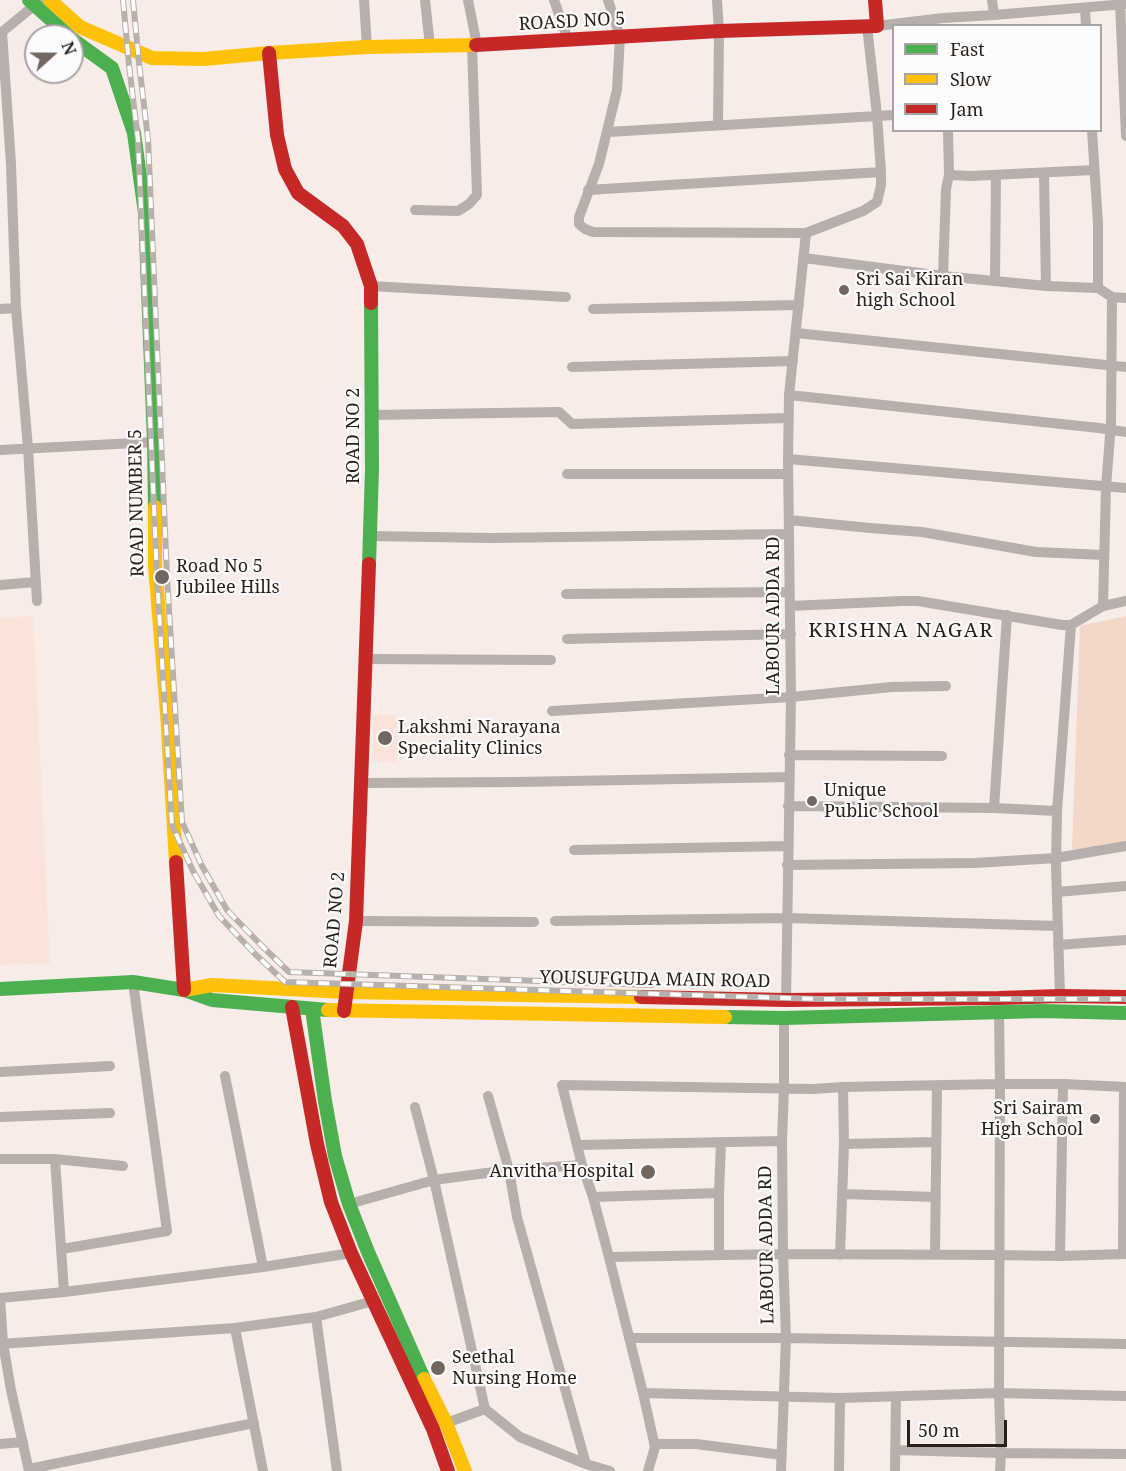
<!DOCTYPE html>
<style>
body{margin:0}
#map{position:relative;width:1126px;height:1471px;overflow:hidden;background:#f7ece7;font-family:"Noto Serif",serif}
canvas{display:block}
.legend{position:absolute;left:892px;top:24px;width:210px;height:108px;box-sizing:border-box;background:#fcfcfc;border:2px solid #a8a4a1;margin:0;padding:8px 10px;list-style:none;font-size:18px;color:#2a1f18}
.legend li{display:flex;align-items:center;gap:12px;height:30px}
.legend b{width:30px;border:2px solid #a8a4a1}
.north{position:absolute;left:24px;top:24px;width:60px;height:60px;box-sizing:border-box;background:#fcfcfc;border:2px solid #a8a4a1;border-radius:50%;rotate:69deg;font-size:16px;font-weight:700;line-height:24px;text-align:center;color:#2a1f18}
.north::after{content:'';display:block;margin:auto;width:21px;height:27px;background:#726760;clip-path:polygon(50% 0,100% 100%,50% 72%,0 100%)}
.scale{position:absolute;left:907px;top:1420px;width:100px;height:27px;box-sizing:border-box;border:3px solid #2a1f18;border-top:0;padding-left:8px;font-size:18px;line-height:21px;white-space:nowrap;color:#2a1f18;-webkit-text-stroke:4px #fcfcfc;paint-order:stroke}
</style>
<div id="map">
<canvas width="1126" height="1471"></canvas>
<ul class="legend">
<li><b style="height:8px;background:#4caf50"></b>Fast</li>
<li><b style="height:8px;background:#ffc107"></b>Slow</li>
<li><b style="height:8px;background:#c62828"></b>Jam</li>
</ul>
<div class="north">N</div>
<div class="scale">50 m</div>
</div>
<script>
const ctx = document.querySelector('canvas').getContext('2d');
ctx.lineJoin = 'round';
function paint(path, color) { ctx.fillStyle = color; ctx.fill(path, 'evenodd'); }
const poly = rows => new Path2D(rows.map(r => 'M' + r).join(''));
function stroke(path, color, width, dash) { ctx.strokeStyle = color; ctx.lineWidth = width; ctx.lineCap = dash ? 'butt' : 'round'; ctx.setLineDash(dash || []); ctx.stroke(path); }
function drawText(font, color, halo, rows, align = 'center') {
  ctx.font = font + ' "Noto Serif",serif'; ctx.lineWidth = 4.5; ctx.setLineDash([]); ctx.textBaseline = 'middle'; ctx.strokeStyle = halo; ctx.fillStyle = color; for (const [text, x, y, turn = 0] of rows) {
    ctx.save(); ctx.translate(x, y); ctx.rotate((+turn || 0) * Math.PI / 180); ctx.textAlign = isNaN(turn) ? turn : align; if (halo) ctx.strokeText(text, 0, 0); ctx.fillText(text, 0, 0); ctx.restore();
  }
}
const built = poly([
 [33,616,50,963,0,965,0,618],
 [373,715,396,715,397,762,373,762]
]);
const green = poly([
 [1126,616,1126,842,1072,850,1080,626]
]);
const street = poly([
 [364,0,367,47],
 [425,0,430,46],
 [468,0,477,45],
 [554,0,568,40],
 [608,0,620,37,617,90,599,164,579,217,579,224,585,229,593,232,806,233,863,211,877,202,881,185,881,172,877,115,867,26],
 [717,0,719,31,718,124],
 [992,0,994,15],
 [1120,4,1126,136],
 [1085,8,1086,26],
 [877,26,943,18,994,15,1126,4],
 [0,32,2,32,41,0],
 [2,32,11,164,16,308,28,448,37,601],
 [1092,130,1098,224,1098,288],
 [608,132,894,115],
 [1044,173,1046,286],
 [949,175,971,176,1094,170],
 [588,190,881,172],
 [415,210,458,211,469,204,477,195,472,45],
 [804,258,943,276,1046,286,1098,288,1112,297,1111,423,1106,487,1103,606,1071,625,1057,811,1056,865,1060,996],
 [943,276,946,189,949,175,948,130],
 [995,281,996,175],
 [371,286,566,297],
 [1112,297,1126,298],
 [0,309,16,308],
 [593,309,799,305],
 [796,333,1126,367],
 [572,367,793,361],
 [789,395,1099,428,1126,432],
 [372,415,559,412,572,424,788,418],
 [0,450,154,442],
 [788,459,1126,488],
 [567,474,788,474],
 [789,520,870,528,922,532,1036,552,1104,555],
 [370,536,491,538,789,534],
 [0,585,36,582],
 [566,594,790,592],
 [790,606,902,601,918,601,1062,625,1071,625],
 [1103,606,1126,601],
 [567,639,791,634],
 [366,659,551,660],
 [552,711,791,697,892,687,946,686],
 [789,755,942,756],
 [361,783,517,782,789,777],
 [788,806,994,808,1057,811],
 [994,808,1007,615],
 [574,850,788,846],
 [787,865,975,863,1056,858,1126,846],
 [1057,892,1126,886],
 [356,921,534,922],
 [555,921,787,918,1058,926],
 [1058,945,1126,940],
 [786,1000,791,697,788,459,789,395,806,233],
 [999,1012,1000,1084,999,1393,1001,1453,1000,1471],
 [0,1072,110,1066],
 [225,1076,263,1267],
 [488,1096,509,1170,517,1217,586,1464],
 [415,1107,434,1180,485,1409,520,1437,586,1464,610,1471],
 [0,1117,110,1113],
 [844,1144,936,1142],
 [577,1145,782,1141],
 [0,1159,55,1159,123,1166],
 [55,1159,64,1292],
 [843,1194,936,1197],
 [593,1197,719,1193],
 [349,1204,434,1180,509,1170,582,1165],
 [62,1249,167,1231,133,982],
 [719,1254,719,1193,721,1142],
 [1123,1254,1124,1087],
 [840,1255,844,1144,843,1087,1000,1084,1063,1084,1126,1087],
 [935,1255,937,1085],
 [1060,1256,1063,1084],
 [609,1257,783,1254,999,1255,1060,1256,1126,1254],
 [0,1298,64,1292,263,1267,351,1253],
 [0,1298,3,1343,11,1390,29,1471],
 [316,1317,337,1471],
 [235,1328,263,1471],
 [629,1338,786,1338,1126,1344],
 [0,1344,235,1328,316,1317,373,1301],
 [643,1393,840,1398,999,1393,1126,1396],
 [446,1423,485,1409],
 [0,1444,23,1442],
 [654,1444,696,1444,782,1455],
 [895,1450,1001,1453,1126,1454],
 [29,1469,254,1423],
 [648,1471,655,1447,643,1393,609,1257,593,1197,582,1165,562,1085,813,1089,843,1087],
 [781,1471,786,1338,783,1254,782,1141,784,1087,784,1018],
 [839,1471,840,1398],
 [895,1471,896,1397]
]);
const fast = poly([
 [29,0,69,36],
 [72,39,112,68,134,133,145,213,154,442,155,507],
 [369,564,372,469,371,303],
 [0,989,133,982,184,990,212,1000,328,1010],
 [312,1009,325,1101,335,1156,349,1204,368,1252,424,1379],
 [725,1017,784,1018,1042,1011,1126,1013]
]);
const slow = poly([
 [50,0,80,27,152,58,204,59,269,53,367,47,476,45],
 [155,507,155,566,167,713,176,862],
 [184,990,212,985,346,992,641,997],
 [328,1010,725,1017],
 [424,1379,446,1423,465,1471]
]);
const jam = poly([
 [476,45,719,31,877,26,875,0],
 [269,53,277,135,285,169,298,193,343,226,357,244,371,286,371,303],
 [176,862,184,990],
 [641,997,786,1000,999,998,1060,996,1126,997],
 [292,1007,317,1144,331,1202,351,1253,433,1429,448,1471],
 [344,1011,356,921,369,564]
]);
const rail = poly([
 [123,0,129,65,138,140,157,578,172,825,193,871,219,916,254,953,285,982,818,999,1126,999],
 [133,0,139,63,148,139,167,577,182,822,202,866,227,910,261,945,289,972,652,985]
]);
const markers = [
 [844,290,6,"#726760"],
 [162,577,8,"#726760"],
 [385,738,8,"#726760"],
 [812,801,6,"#726760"],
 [1095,1119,6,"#726760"],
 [648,1172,8,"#726760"],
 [438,1368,8,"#726760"]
];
const streetNames = [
 ["ROASD NO 5",572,22,-3],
 ["ROAD NO 2",354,436,-90],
 ["ROAD NUMBER 5",137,503,-91],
 ["LABOUR ADDA RD",774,616,-90],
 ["ROAD NO 2",335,920,-85],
 ["YOUSUFGUDA MAIN ROAD",655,980,1],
 ["LABOUR ADDA RD",767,1245,-91]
];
const poiNames = [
 ["Sri Sai Kiran",856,280],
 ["high School",856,301],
 ["Road No 5",176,567],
 ["Jubilee Hills",176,588],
 ["Lakshmi Narayana",398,728],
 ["Speciality Clinics",398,749],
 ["Unique",824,791],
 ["Public School",824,812],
 ["Sri Sairam",1083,1109,"right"],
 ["High School",1083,1130,"right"],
 ["Anvitha Hospital",634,1172,"right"],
 ["Seethal",452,1358],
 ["Nursing Home",452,1379]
];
const neighbourhoodNames = [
 ["KRISHNA NAGAR",901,631]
];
paint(built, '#fae3d8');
paint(green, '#f3d7c8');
stroke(street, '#b6afab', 10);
stroke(fast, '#4caf50', 14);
stroke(slow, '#ffc107', 14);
stroke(jam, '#c62828', 14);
stroke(rail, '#b7b0ab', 6);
stroke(rail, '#fcfcfc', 4, [11]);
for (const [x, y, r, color] of markers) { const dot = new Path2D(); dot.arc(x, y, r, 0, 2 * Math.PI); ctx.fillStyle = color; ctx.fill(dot); stroke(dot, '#fcfcfc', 2); }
drawText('18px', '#2a1f18', '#fcfcfc', streetNames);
drawText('18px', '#2a1f18', '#fcfcfc', poiNames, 'left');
ctx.letterSpacing = '1.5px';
drawText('20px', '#2a1f18', '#fcfcfc', neighbourhoodNames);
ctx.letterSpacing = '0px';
</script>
